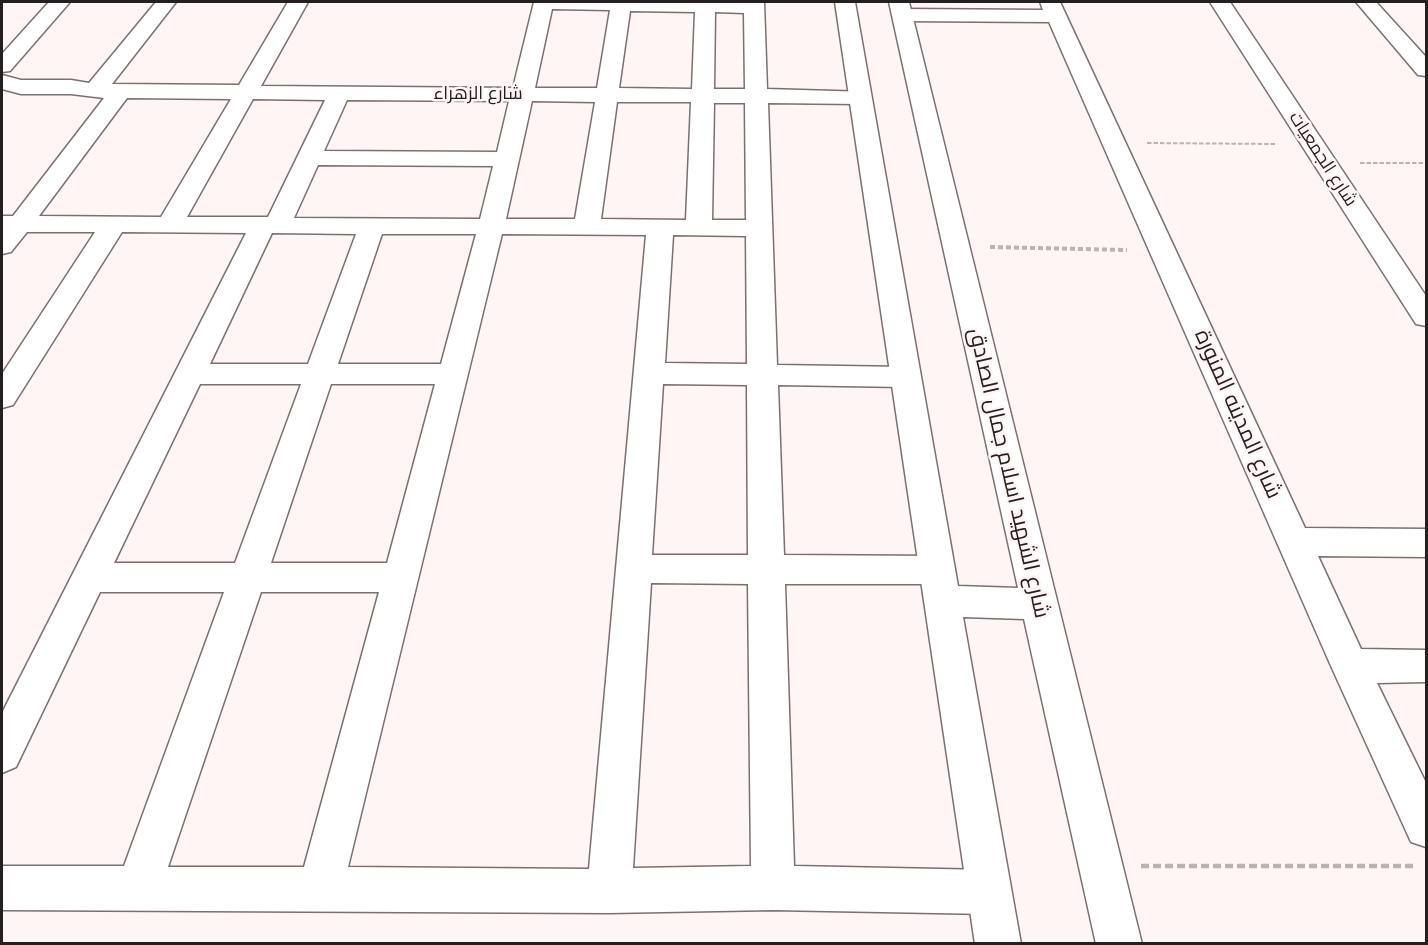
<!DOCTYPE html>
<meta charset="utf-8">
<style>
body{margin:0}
#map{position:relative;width:1428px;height:945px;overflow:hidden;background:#fff5f4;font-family:Mulish,sans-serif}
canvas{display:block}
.frame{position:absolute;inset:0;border:3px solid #242020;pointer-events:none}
</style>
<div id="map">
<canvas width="1428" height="945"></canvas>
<div class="frame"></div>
</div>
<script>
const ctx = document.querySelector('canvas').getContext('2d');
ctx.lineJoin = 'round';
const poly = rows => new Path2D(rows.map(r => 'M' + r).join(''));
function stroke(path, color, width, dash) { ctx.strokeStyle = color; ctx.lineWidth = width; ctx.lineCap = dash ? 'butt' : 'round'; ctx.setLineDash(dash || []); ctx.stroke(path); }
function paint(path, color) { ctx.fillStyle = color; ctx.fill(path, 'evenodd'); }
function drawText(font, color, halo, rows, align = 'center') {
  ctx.font = font + ' Mulish,Cairo,sans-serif'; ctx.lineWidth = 5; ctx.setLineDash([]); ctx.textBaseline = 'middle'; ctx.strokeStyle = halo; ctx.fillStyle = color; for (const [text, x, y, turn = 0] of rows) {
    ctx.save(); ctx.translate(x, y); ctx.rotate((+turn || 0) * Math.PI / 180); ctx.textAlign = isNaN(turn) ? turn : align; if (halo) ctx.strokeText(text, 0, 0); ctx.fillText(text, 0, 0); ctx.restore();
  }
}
const pathFar2 = poly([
 [1147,143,1277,144],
 [1360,163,1426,163]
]);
const pathFar1 = poly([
 [990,247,1127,250]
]);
const path = poly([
 [1141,866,1413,866]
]);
const street = poly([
 [156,2,176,2,112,84,239,85,288,2,308,2,261,86,513,88,534,2,764,2,767,89,868,92,871,97,868,102,860,104,768,103,777,365,905,367,916,370,920,377,916,384,905,387,778,385,784,555,937,556,950,560,955,570,950,580,937,584,785,584,794,866,989,870,1005,876,1011,892,1005,908,989,914,773,910,609,913,2,910,2,866,124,866,224,592,100,592,16,767,2,773,2,713,246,233,122,232,13,405,2,408,2,374,95,232,27,232,11,252,2,254,2,216,13,216,104,98,71,94,21,94,2,89,2,75,21,80,71,80,89,83,156,2],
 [552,9,610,10,597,88,535,88,552,9],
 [630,11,695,12,692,89,619,88,630,11],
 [715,12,744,13,745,89,714,89,715,12],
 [127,98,231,99,161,217,39,216,127,98],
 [253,99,325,100,268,217,187,217,253,99],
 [347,100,509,101,497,152,324,151,347,100],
 [532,101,595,102,575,219,506,219,532,101],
 [617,102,691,102,686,220,601,219,617,102],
 [714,103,745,103,746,220,712,220,714,103],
 [318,165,493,166,480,219,294,218,318,165],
 [272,233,356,234,308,364,210,364,272,233],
 [382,234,476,234,441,364,338,364,382,234],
 [502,234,646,235,589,869,348,867,502,234],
 [673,235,746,236,747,364,665,363,673,235],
 [200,384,301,384,235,563,114,563,200,384],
 [331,384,435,384,387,563,271,563,331,384],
 [663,384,747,385,748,555,652,555,663,384],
 [651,583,748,584,751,866,633,868,651,583],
 [261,592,379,592,304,867,168,867,261,592],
 [1040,2,1060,2,1305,528,1426,529,1426,557,1318,556,1361,649,1426,650,1426,682,1377,683,1426,783,1426,847,1411,842,1331,666,1049,22,903,21,896,19,893,15,896,11,903,9,1043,10,1040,2],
 [1210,2,1230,2,1426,296,1426,326,1416,324,1210,2],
 [1356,2,1376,2,1426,57,1426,76,1418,75,1356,2]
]);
const secondary = poly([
 [835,2,855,2,958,586,1018,588,889,2,909,2,1142,944,1096,944,1024,619,963,617,1021,944,975,944,835,2]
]);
const primary = poly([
 [49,2,70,2,10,71,2,72,2,54,49,2]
]);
const farStreetnames = [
 ["شارع الزهراء",478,94],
 ["شارع الجمعيات",1323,159,57]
];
const streetNames = [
 ["شارع المدينه المنورة",1238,414,66],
 ["شارع الشهيد اسلام جمال الصادق",1009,473,77]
];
stroke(street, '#7b7070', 3);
stroke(secondary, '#7b7070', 3);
stroke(primary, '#7b7070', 3);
stroke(pathFar2, '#bbb2b2', 2, [4.5, 2]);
stroke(pathFar1, '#bbb2b2', 4, [5, 3]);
stroke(path, '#bbb2b2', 4.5, [8, 4]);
paint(street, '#fff');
paint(secondary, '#fff');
paint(primary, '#fff');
drawText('18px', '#242020', '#fff5f4', farStreetnames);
drawText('22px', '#242020', '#fff5f4', streetNames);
</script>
